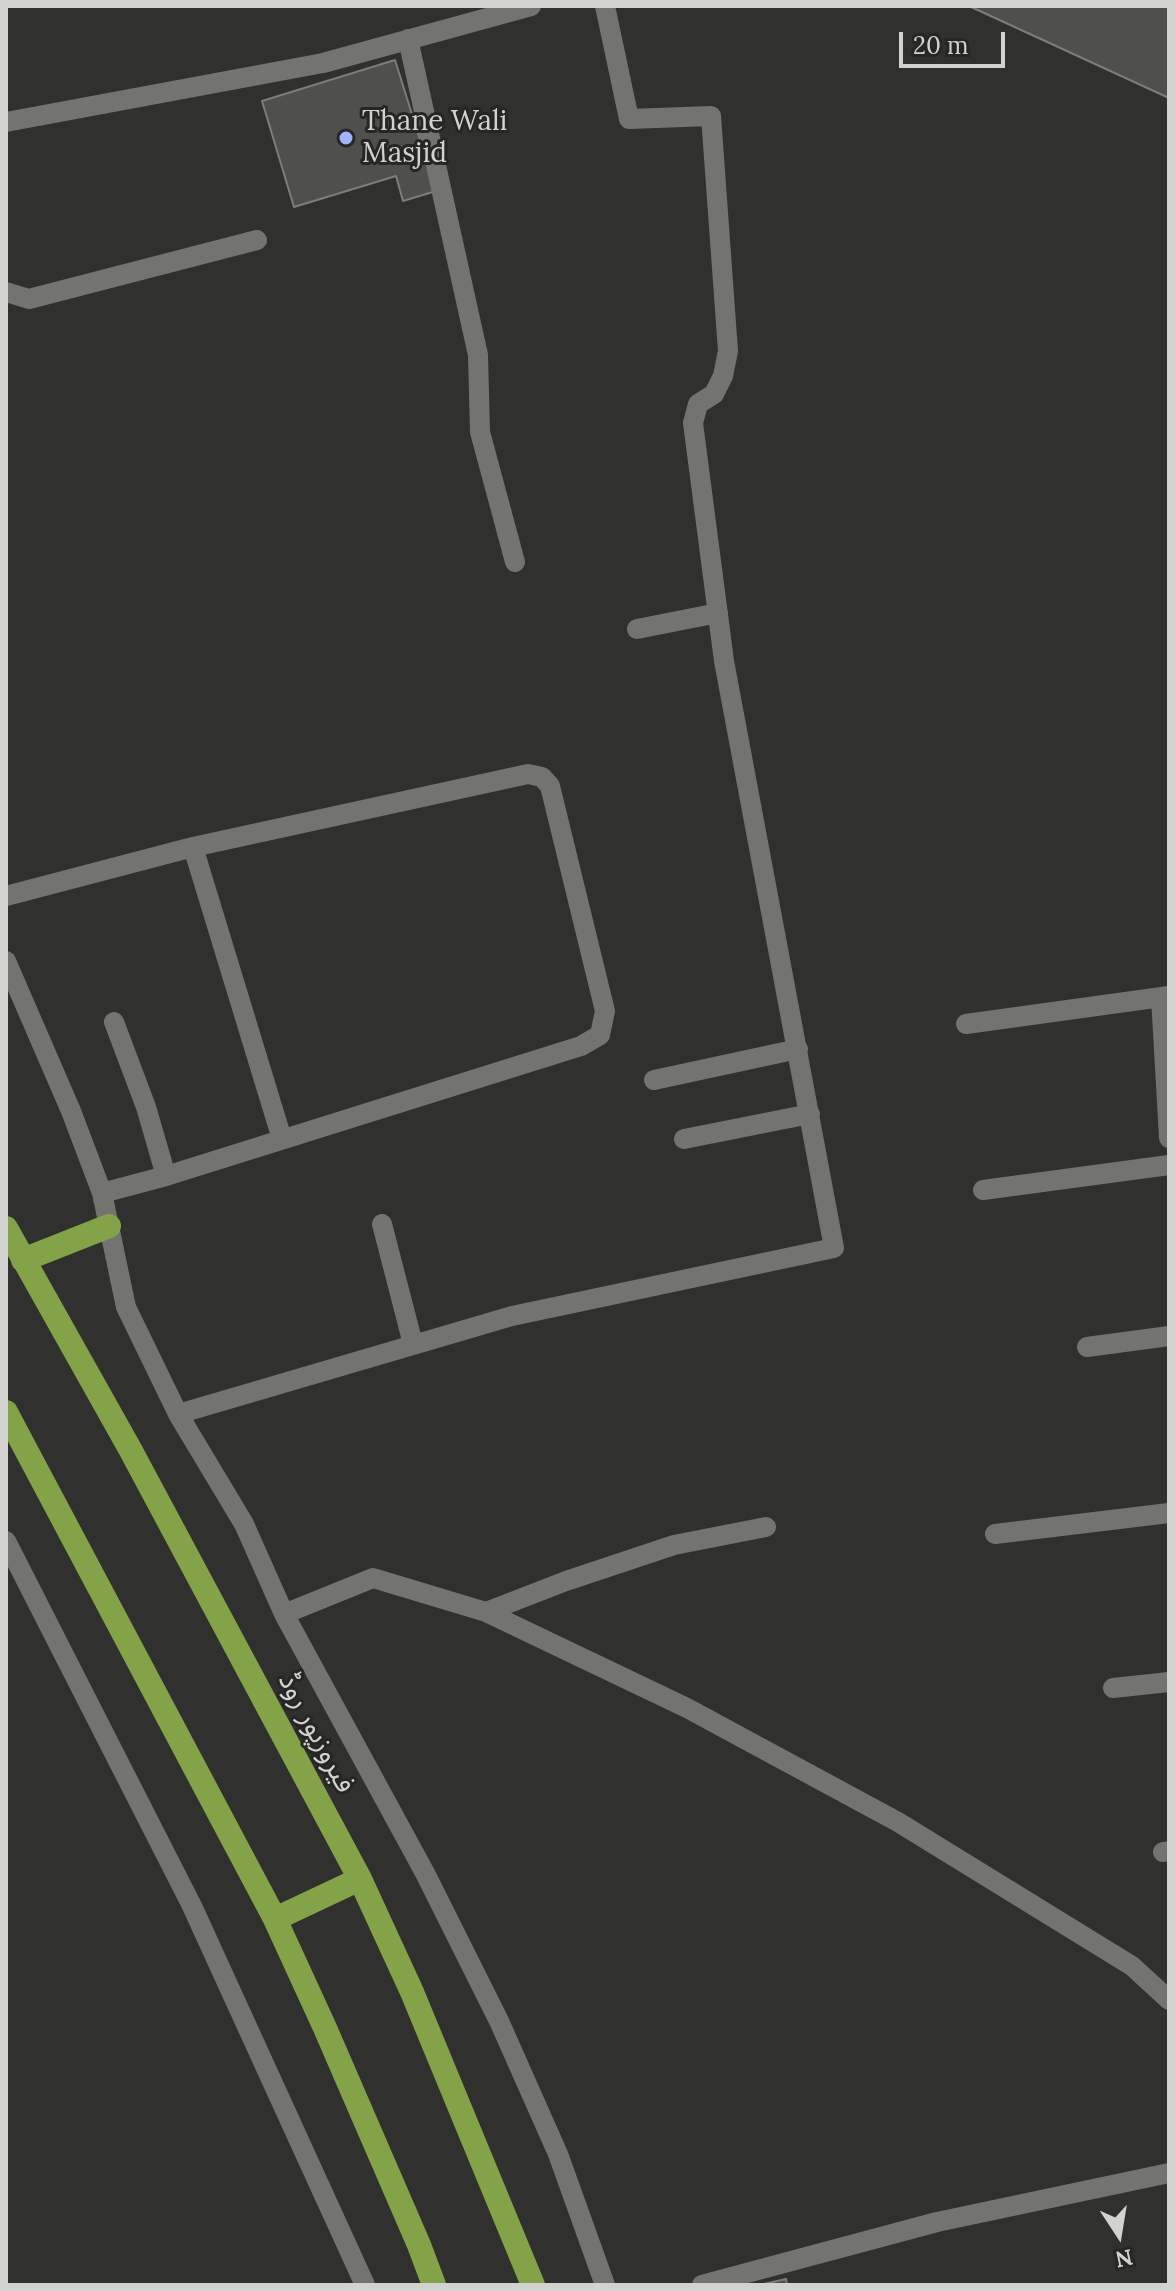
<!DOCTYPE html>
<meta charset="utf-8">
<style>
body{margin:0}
#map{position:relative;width:1175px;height:2291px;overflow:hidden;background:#30312e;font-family:Lora,serif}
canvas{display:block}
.frame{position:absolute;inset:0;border:8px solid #d2d3d1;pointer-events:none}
.north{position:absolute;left:1079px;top:2195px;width:80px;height:80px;-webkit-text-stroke:6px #262724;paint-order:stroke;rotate:168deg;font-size:22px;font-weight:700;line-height:32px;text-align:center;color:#d2d3d1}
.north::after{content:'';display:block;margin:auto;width:28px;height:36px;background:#d2d3d1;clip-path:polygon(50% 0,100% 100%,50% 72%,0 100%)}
.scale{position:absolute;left:899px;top:32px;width:106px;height:36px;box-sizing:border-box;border:4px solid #d2d3d1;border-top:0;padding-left:10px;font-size:24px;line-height:28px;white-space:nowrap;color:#d2d3d1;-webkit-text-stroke:6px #262724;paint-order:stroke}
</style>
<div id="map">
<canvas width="1175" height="2291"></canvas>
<div class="frame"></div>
<div class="north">N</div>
<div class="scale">20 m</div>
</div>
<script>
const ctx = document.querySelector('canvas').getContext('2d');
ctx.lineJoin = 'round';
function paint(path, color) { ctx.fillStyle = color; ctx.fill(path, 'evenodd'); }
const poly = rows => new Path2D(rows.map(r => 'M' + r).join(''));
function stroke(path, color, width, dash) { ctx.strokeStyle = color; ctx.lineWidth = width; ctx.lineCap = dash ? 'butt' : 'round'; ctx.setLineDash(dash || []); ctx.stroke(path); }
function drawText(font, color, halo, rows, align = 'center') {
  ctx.font = font + ' Lora,"Noto Sans Arabic",serif'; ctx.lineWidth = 6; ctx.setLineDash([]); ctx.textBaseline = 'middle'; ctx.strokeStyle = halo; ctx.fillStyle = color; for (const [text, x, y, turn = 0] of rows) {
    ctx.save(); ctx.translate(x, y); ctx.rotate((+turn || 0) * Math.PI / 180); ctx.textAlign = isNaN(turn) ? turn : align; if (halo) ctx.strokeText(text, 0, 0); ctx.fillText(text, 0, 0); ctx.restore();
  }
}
const building = poly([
 [969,6,1169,6,1169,98,969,6],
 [395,60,436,191,403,201,396,176,294,207,262,101,395,60],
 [786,2279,787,2285,759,2285,786,2279]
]);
const minor = poly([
 [408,39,478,355,480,432,515,562],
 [6,122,323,63,531,6],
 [6,292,29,299,257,240],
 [637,629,718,613],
 [193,847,282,1139],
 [6,896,193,847,528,774,542,777,550,786,605,1011,600,1035,581,1046,166,1176,102,1193],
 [6,961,71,1111,102,1193,126,1307,178,1414,244,1524,284,1614,426,1875,499,2021,558,2154,605,2285],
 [1161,997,1169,1138],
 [114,1022,146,1107,166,1176],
 [966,1024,1169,996],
 [654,1080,798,1049],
 [684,1139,810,1114],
 [983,1190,1169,1165],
 [382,1224,413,1344],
 [1087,1347,1169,1336],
 [178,1414,512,1316,834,1248,724,661,693,423,698,404,714,394,723,376,728,351,711,116,629,119,605,6],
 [995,1534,1169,1513],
 [6,1541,192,1906,365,2285],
 [486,1612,566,1581,674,1545,766,1527],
 [284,1614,373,1578,486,1612,687,1708,898,1822,1132,1966,1169,2000],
 [1113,1688,1169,1682],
 [1163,1852,1169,1851],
 [702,2285,937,2222,1169,2173]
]);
const highway = poly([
 [6,1228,130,1449,360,1879,412,1992,533,2285],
 [23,1260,109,1226],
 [6,1412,275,1919,325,2028,419,2245,434,2285],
 [275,1919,360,1879]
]);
const markers = [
 [346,138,8,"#a3b2fd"]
];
const poiNames = [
 ["Thane Wali",362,122],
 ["Masjid",362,154]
];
const streetNames = [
 ["فیروزپور روڈ",316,1733,62]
];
paint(building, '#4f504c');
stroke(building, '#7c7d7a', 2);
stroke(minor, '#737470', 20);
stroke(highway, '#84a247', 24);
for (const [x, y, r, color] of markers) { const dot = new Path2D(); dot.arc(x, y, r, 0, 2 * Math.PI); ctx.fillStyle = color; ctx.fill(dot); stroke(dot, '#262724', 3); }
drawText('28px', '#d2d3d1', '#262724', poiNames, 'left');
drawText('28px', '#d2d3d1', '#262724', streetNames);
</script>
